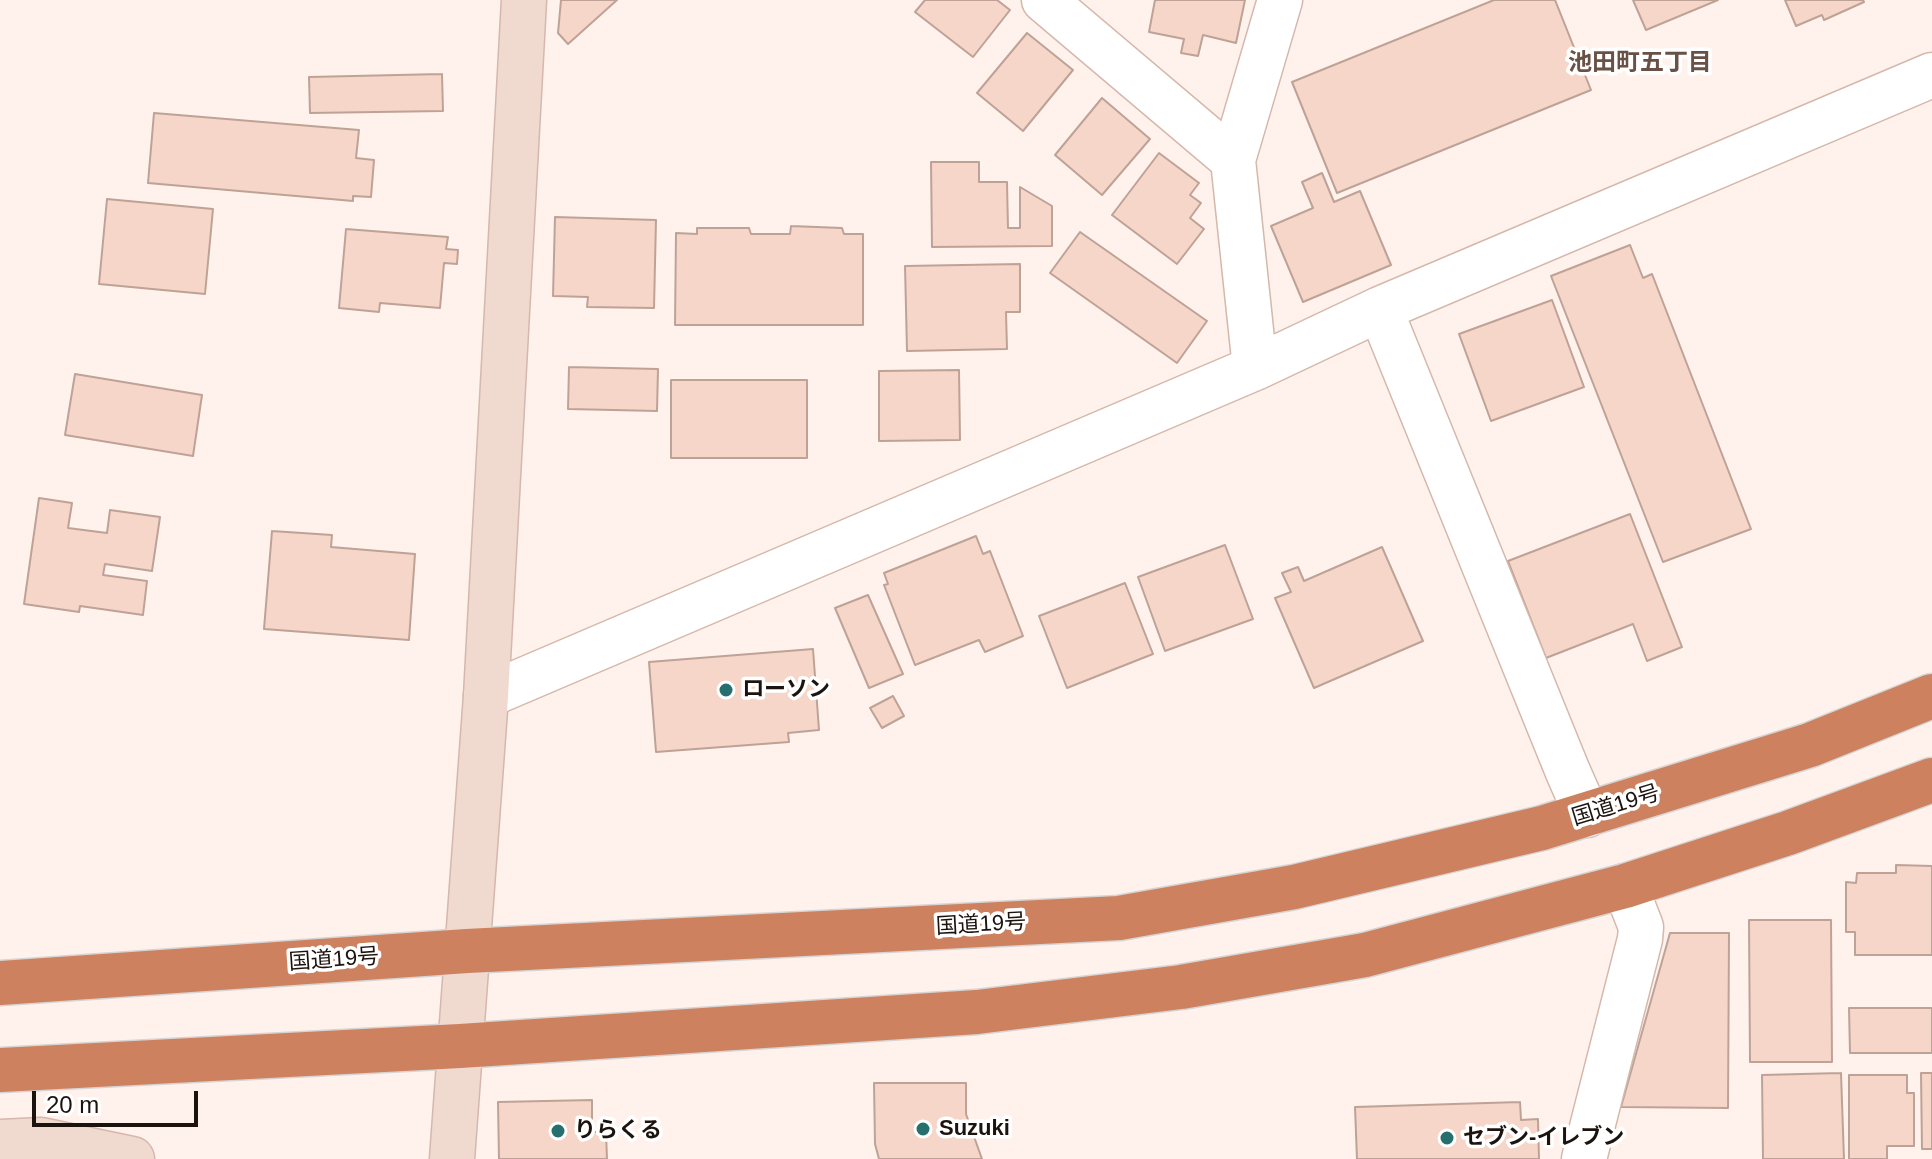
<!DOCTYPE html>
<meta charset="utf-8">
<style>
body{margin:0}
#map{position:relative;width:1932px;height:1159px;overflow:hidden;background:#fff2ed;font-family:Helvetica,sans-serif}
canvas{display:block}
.scale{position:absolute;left:32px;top:1091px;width:166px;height:36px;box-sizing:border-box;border:4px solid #1d130e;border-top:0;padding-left:10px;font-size:24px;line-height:28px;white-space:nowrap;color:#1d130e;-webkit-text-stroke:6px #fff;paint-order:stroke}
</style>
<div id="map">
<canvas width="1932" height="1159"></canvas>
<div class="scale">20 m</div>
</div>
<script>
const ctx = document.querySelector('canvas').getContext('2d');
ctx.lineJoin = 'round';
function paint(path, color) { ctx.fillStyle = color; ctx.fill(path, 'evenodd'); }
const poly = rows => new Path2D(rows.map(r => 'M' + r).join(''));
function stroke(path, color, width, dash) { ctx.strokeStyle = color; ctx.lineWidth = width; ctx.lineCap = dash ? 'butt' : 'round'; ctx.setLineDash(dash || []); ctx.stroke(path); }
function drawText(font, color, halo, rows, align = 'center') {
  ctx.font = font + ' Helvetica,"Noto Sans JP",sans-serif'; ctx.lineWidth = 7; ctx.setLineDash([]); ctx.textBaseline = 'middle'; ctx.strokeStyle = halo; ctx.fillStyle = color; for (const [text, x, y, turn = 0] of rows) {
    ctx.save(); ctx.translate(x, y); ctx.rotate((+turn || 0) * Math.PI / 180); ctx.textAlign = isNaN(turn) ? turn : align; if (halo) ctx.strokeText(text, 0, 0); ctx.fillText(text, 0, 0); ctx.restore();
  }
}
const building = poly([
 [561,0,617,0,568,44,558,33,561,0],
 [925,0,997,0,1010,10,973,57,915,12,925,0],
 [1155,0,1245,0,1236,43,1203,35,1198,56,1181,53,1184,39,1149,32,1155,0],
 [1494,0,1555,0,1591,90,1337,193,1292,82,1494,0],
 [1633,0,1718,0,1646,30,1633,0],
 [1785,0,1863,0,1864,2,1824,20,1822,15,1796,26,1785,0],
 [1027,33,1073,70,1023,131,977,93,1027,33],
 [442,74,443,111,310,113,309,77,442,74],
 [1102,98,1150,139,1102,195,1055,155,1102,98],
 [154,113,359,130,356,158,374,160,371,197,353,196,353,201,148,183,154,113],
 [1159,153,1199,183,1190,195,1201,203,1190,218,1204,229,1177,264,1112,215,1159,153],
 [931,162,979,162,979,182,1007,182,1008,228,1020,228,1020,187,1052,206,1052,246,932,247,931,162],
 [1322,173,1334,202,1360,191,1391,265,1303,302,1271,226,1313,208,1302,182,1322,173],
 [107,199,213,209,205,294,99,284,107,199],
 [555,217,656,220,654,308,587,307,588,297,553,296,555,217],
 [791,226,842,228,844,234,863,234,863,325,675,325,676,233,697,234,697,228,749,228,751,234,790,234,791,226],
 [346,229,448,237,446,249,458,250,457,264,444,263,440,308,380,303,379,312,339,308,346,229],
 [1080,232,1207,321,1177,363,1050,273,1080,232],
 [1630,245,1643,278,1652,274,1751,529,1663,562,1551,276,1630,245],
 [1020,264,1020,312,1006,312,1007,349,907,351,905,266,1020,264],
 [1552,300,1584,387,1491,421,1459,334,1552,300],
 [569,367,658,369,657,411,568,409,569,367],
 [959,370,960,440,879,441,879,371,959,370],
 [75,374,202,395,193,456,65,435,75,374],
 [671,380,807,380,807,458,671,458,671,380],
 [39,498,72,503,68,528,107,533,110,510,160,517,152,571,105,564,103,575,147,581,143,615,80,606,79,612,24,604,39,498],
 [1630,514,1682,647,1647,661,1633,624,1546,658,1508,561,1630,514],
 [272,531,332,535,331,547,415,554,409,640,264,629,272,531],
 [976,536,983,554,990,551,1023,636,985,652,979,640,915,665,884,585,888,584,884,573,976,536],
 [1225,545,1253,619,1165,651,1138,577,1225,545],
 [1382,547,1423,641,1314,688,1275,598,1291,592,1282,573,1298,567,1304,581,1382,547],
 [1125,583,1153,654,1067,688,1039,616,1125,583],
 [868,595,903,674,869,688,835,608,868,595],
 [813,649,819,730,788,733,789,742,656,752,649,662,813,649],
 [893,696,904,716,882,728,870,708,893,696],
 [1896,865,1932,866,1932,955,1855,955,1855,932,1846,932,1846,882,1856,883,1857,873,1896,873,1896,865],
 [1749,920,1831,920,1832,1062,1750,1062,1749,920],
 [1670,933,1729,933,1728,1108,1621,1107,1670,933],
 [1849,1008,1932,1008,1932,1053,1850,1053,1849,1008],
 [1841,1073,1844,1159,1763,1159,1762,1075,1841,1073],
 [1921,1073,1932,1073,1932,1149,1922,1149,1921,1073],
 [1849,1075,1907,1075,1907,1093,1914,1093,1914,1146,1887,1146,1887,1159,1849,1159,1849,1075],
 [874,1083,966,1083,966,1114,982,1159,879,1159,875,1144,874,1083],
 [592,1100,592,1132,606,1132,607,1159,499,1159,498,1102,592,1100],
 [1520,1102,1521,1120,1538,1119,1539,1159,1357,1159,1355,1107,1520,1102]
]);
const street = poly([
 [1044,0,1233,160],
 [1380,309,1568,772,1587,815],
 [1255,368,1233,160,1280,0],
 [486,696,1255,368,1380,309,1932,75],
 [1584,1159,1640,939,1641,927,1625,886]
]);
const secondary = poly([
 [0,1142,41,1140,132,1159],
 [452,1159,486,696,524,0]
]);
const highway = poly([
 [0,983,467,951,1119,918,1294,887,1542,828,1810,745,1932,696],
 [0,1070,460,1046,977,1012,1181,987,1365,955,1625,886,1788,833,1932,780]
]);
const markers = [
 [726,690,8,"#25706f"],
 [923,1129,8,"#25706f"],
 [558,1131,8,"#25706f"],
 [1447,1138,8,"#25706f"]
];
const poiNames = [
 ["ローソン",742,690],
 ["Suzuki",939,1129],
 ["りらくる",574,1131],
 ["セブン-イレブン",1463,1138]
];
const streetNames = [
 ["国道19号",1616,806,-17],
 ["国道19号",981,925,-3],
 ["国道19号",334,960,-4]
];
const neighbourhoodNames = [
 ["池田町五丁目",1640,63]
];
paint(building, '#f5d6c9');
stroke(building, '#bfa296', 2);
stroke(street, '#d5b8ab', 47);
stroke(secondary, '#d5b8ab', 47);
stroke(highway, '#d6d5d4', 47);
stroke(street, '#fff', 44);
stroke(secondary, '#f0d9cf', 44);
stroke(highway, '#ce815f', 44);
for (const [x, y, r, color] of markers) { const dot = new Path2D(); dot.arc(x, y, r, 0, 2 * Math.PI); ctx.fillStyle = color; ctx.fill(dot); stroke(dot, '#fff', 3); }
drawText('bold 22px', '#1d130e', '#fff', poiNames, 'left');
drawText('22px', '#1d130e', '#fff', streetNames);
drawText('bold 24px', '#6a5146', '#fff', neighbourhoodNames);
</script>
